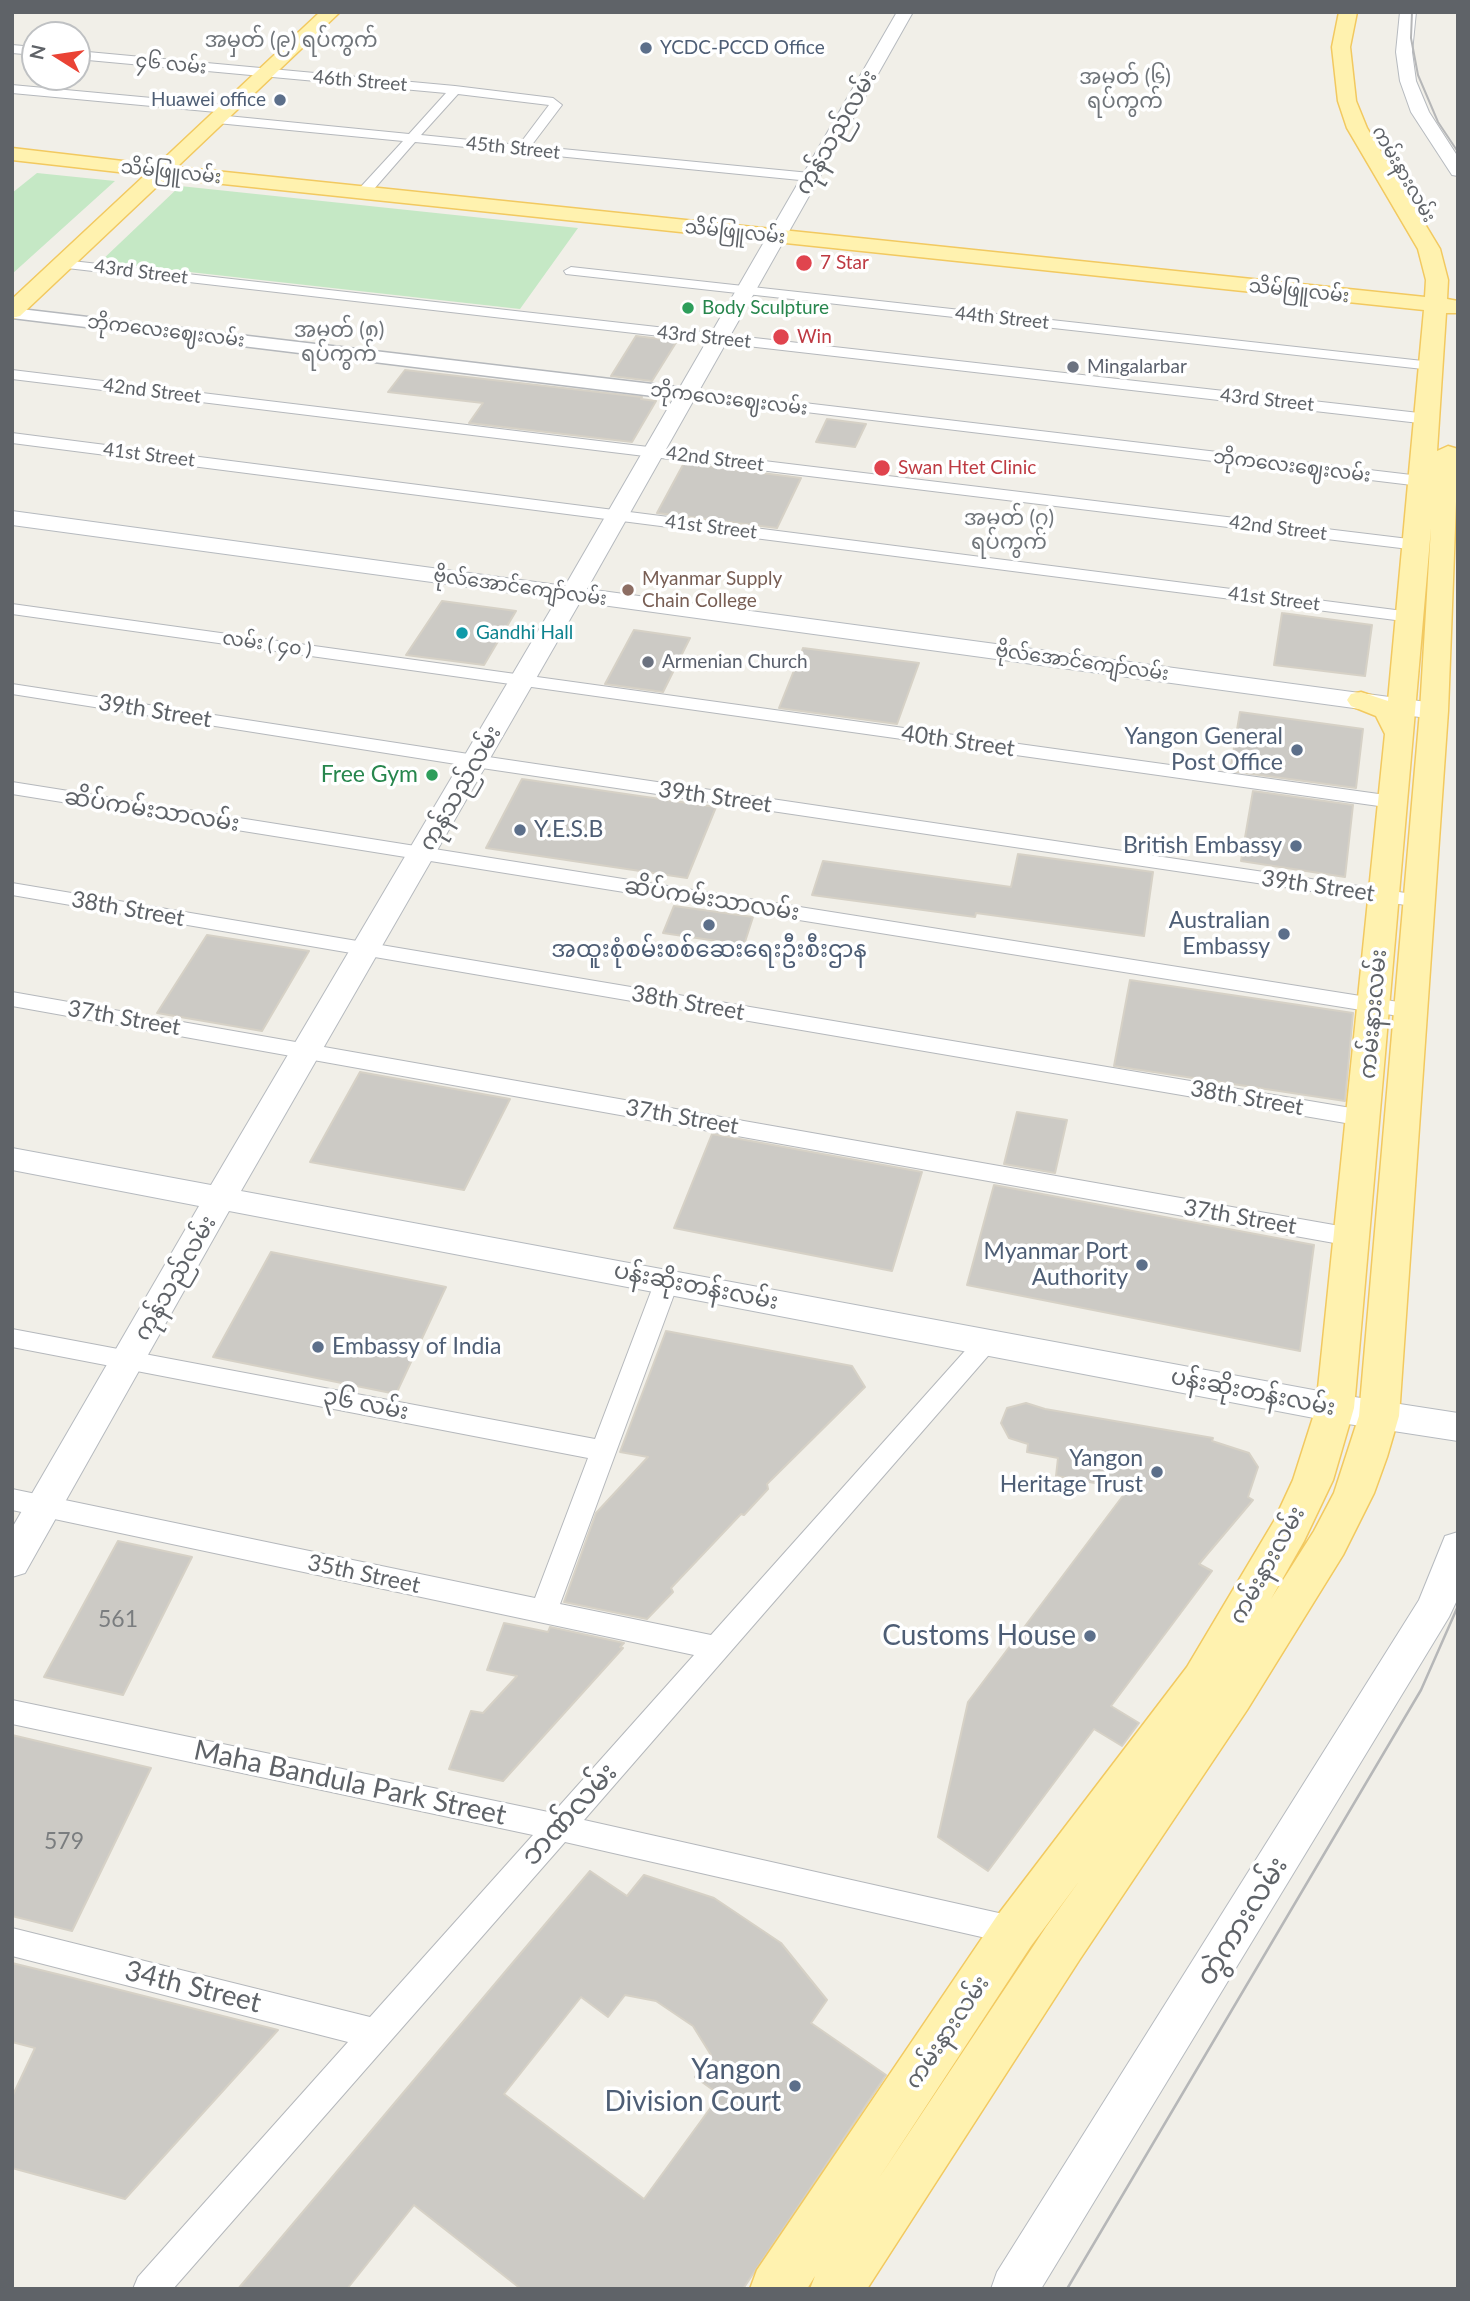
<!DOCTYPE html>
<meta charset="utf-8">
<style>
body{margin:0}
#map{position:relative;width:1470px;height:2301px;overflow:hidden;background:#f1efe8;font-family:Lato,sans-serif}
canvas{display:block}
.frame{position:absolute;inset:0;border:14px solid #5f6368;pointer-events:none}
.north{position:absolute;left:21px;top:21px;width:70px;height:70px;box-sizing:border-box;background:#fff;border:2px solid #bfc1c3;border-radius:50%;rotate:282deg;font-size:19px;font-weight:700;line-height:28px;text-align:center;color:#5f6368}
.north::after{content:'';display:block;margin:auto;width:24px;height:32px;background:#ea4335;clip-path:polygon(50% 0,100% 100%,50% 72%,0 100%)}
</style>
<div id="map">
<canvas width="1470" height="2301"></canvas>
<div class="frame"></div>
<div class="north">N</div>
</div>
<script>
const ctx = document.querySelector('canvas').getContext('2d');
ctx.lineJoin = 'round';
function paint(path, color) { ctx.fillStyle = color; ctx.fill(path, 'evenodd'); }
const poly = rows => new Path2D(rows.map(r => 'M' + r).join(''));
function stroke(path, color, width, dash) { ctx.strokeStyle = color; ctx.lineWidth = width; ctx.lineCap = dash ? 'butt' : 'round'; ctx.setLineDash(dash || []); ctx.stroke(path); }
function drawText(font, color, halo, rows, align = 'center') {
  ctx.font = font + ' Lato,"Noto Sans Myanmar",sans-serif'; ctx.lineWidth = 7; ctx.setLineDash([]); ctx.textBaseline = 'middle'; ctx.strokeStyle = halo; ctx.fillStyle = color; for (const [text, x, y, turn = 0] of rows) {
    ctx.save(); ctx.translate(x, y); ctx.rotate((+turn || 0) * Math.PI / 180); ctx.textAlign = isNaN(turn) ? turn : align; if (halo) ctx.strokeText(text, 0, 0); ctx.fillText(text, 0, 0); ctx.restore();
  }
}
const green = poly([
 [37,173,115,181,12,274,12,193],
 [180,186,578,228,520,309,100,262]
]);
const building = poly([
 [636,336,677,341,652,381,611,376,636,336],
 [405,370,642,397,641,399,656,401,632,442,469,423,483,403,388,392,405,370],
 [827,419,866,424,855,447,816,442,827,419],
 [684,463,801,478,777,528,657,513,684,463],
 [442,601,516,611,484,665,406,655,442,601],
 [1282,613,1372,625,1365,676,1274,665,1282,613],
 [634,630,690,638,663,692,605,684,634,630],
 [803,648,919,663,897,724,779,708,803,648],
 [1240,712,1363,729,1356,788,1230,771,1240,712],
 [522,779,716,807,687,878,486,848,522,779],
 [1253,791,1353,805,1345,877,1241,861,1253,791],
 [1018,854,1153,872,1144,936,976,913,975,917,812,895,823,861,1011,887,1018,854],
 [674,906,753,917,744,945,663,933,674,906],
 [207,935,309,951,262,1031,157,1013,207,935],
 [1130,980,1353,1013,1345,1101,1114,1066,1130,980],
 [360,1072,510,1099,464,1190,310,1162,360,1072],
 [1017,1112,1067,1120,1055,1173,1004,1164,1017,1112],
 [712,1134,922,1172,892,1271,674,1228,712,1134],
 [994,1185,1314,1245,1300,1351,967,1285,994,1185],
 [271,1252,446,1287,396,1394,213,1357,271,1252],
 [666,1331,852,1366,865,1387,767,1484,768,1489,744,1515,741,1514,671,1588,673,1592,647,1619,564,1602,596,1513,648,1457,620,1452,666,1331],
 [1026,1403,1045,1409,1213,1438,1212,1441,1249,1453,1258,1467,1248,1497,1253,1500,1199,1564,1212,1571,1111,1706,1139,1723,1122,1746,1094,1729,988,1871,938,1837,968,1702,1128,1489,1056,1476,1058,1458,1027,1452,1028,1444,1009,1438,1001,1423,1007,1408,1026,1403],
 [118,1541,192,1557,123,1695,44,1677,118,1541],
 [504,1623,548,1632,550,1627,624,1643,620,1647,623,1648,503,1781,449,1769,471,1711,483,1713,517,1676,487,1670,504,1623],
 [12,1735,151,1768,72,1931,12,1916,12,1735],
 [590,1871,627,1896,644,1875,714,1898,781,1943,827,2000,811,2023,886,2075,743,2289,521,2289,414,2205,347,2289,238,2289,590,1871],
 [625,1995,656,2001,693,2026,711,2055,695,2077,720,2095,644,2199,504,2094,581,1997,608,2017,625,1995],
 [12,1963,69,1977,278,2030,125,2199,12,2168,12,2097,35,2048,12,2042,12,1963]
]);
const minor = poly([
 [12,45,35,47,35,55,12,53,12,45],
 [77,51,455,86,553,98,562,105,531,146,810,173,817,177,810,181,415,142,367,197,362,198,355,194,357,191,403,141,217,123,211,119,217,115,409,134,446,93,77,59,77,51],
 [458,94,549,105,519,145,421,135,458,94],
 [12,85,227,105,233,109,227,113,12,93,12,85],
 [63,260,1428,414,1436,419,1428,424,58,267,58,261,63,260],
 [571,267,1432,362,1439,366,1432,370,566,274,564,271,571,267],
 [12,370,1417,540,1425,545,1417,550,12,379,12,370],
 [686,389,1437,478,1445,483,1437,488,681,397,678,394,681,391,686,389],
 [12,433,1411,612,1420,617,1411,622,12,443,12,433],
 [12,604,1393,796,1403,802,1393,808,12,614,12,604],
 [12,684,475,755,1419,895,1426,897,1429,901,1426,905,1419,907,475,767,12,694,12,684],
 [12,782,1411,1004,1419,1006,1422,1011,1419,1016,1411,1018,12,794,12,782],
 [12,883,1363,1110,1371,1113,1374,1118,1371,1123,1363,1126,12,895,12,883],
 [12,992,1351,1228,1359,1231,1363,1237,1359,1243,1351,1246,12,1006,12,992],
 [667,1272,676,1275,679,1281,560,1604,711,1635,980,1334,989,1332,998,1334,1001,1341,584,1820,1021,1918,1032,1922,1036,1932,1032,1942,1021,1946,565,1842,173,2289,133,2289,138,2277,348,2042,12,1956,12,1928,370,2017,533,1835,12,1724,12,1700,553,1813,694,1655,12,1510,12,1489,535,1598,588,1458,12,1347,12,1329,595,1439,655,1281,658,1275,667,1272]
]);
const tertiary = poly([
 [12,308,686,388,695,394,686,400,12,318,12,308]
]);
const secondary = poly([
 [897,12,913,12,587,589,1434,703,1443,706,1447,711,1443,716,1434,719,580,602,241,1191,1335,1394,1458,1413,1458,1441,1335,1422,229,1211,25,1573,12,1577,12,1528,199,1206,12,1170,12,1148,211,1185,557,599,12,525,12,511,565,586,897,12],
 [1400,12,1416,12,1412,52,1416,81,1429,112,1458,157,1458,176,1452,175,1411,112,1400,81,1396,52,1400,12],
 [1458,1532,1458,1598,1449,1617,1041,2289,991,2289,997,2272,1419,1600,1445,1536,1458,1532]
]);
const primary = poly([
 [320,12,340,12,177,167,1425,297,1426,280,1418,249,1347,128,1338,101,1332,47,1339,12,1357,12,1350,47,1356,101,1367,128,1440,249,1448,280,1447,299,1458,301,1458,313,1446,313,1437,451,1448,446,1458,449,1448,711,1399,1416,1387,1457,1374,1493,1343,1555,1247,1710,1080,1959,867,2289,810,2289,815,2276,807,2289,750,2289,757,2270,997,1916,1187,1667,1274,1521,1293,1480,1316,1408,1385,734,1376,716,1351,706,1347,700,1351,694,1361,692,1388,701,1424,310,166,178,20,316,12,318,12,299,145,175,12,160,12,148,157,165,320,12],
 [1431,528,1420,711,1359,1416,1334,1493,1314,1531,1271,1599,1304,1541,1333,1480,1354,1408,1431,528],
 [1080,1880,1046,1927,879,2178,1031,1946,1080,1880]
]);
const tramFar1 = poly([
 [1412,12,1411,38,1418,75,1438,122,1458,152]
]);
const tram = poly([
 [1067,2289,1421,1690,1458,1606]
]);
const markers = [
 [646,48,7,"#5c6f8a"],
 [280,100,7,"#5c6f8a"],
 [804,263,9,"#e0444e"],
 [688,308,7,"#2e9e5b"],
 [781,337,9,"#e0444e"],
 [1073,367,7,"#6b7280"],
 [882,468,9,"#e0444e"],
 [628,590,7,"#8d6e63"],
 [462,633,7,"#0f9aa8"],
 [648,662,7,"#6b7280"],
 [1297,750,7,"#5c6f8a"],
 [432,775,7,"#2e9e5b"],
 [520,830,7,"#5c6f8a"],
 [1296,846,7,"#5c6f8a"],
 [709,925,7,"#5c6f8a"],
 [1284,934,7,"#5c6f8a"],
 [1142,1265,7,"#5c6f8a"],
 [318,1347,7,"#5c6f8a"],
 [1157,1472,7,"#5c6f8a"],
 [1090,1636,7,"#5c6f8a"],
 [795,2086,7,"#5c6f8a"]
];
const farServicenames = [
 ["YCDC-PCCD Office",660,48],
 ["Huawei office",266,100,"right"]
];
const farStreetnames = [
 ["၄၆ လမ်း",171,64,6],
 ["46th Street",360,81,5],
 ["45th Street",513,148,6],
 ["သိမ်ဖြူလမ်း",171,172,6],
 ["ကမ်းနားလမ်း",1404,174,60],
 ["သိမ်ဖြူလမ်း",735,232,6],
 ["43rd Street",141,272,7],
 ["သိမ်ဖြူလမ်း",1299,291,6],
 ["44th Street",1002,318,6],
 ["ဘိုကလေးဈေးလမ်း",166,331,7],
 ["43rd Street",704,337,6],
 ["42nd Street",152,391,7],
 ["ဘိုကလေးဈေးလမ်း",729,399,7],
 ["43rd Street",1267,400,6],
 ["41st Street",149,455,7],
 ["42nd Street",715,459,7],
 ["ဘိုကလေးဈေးလမ်း",1292,466,7],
 ["41st Street",711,527,7],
 ["42nd Street",1278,528,7],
 ["ဗိုလ်အောင်ကျော်လမ်း",520,587,8],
 ["41st Street",1274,599,7],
 ["လမ်း ( ၄၀ )",267,644,8],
 ["ဗိုလ်အောင်ကျော်လမ်း",1082,662,8]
];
const farHealthnames = [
 ["7 Star",820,263],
 ["Win",797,337],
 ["Swan Htet Clinic",898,468]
];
const farLeisurenames = [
 ["Body Sculpture",702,308]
];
const farWorshipnames = [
 ["Mingalarbar",1087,367],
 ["Armenian Church",662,662]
];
const farEducationnames = [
 ["Myanmar Supply",642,579],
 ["Chain College",642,601]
];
const farCulturenames = [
 ["Gandhi Hall",476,633]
];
const farQuarternames = [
 ["အမှတ် (၉) ရပ်ကွက်",291,40],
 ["အမှတ် (၆)",1125,77],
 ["ရပ်ကွက်",1125,101],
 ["အမှတ် (၈)",339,330],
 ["ရပ်ကွက်",339,354],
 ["အမှတ် (၇)",1009,518],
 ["ရပ်ကွက်",1009,542]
];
const streetNames = [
 ["ကုန်သည်လမ်း",836,132,-60],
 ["39th Street",155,711,9],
 ["40th Street",958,741,8],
 ["ကုန်သည်လမ်း",460,788,-60],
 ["39th Street",715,797,8],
 ["ဆိပ်ကမ်းသာလမ်း",152,810,9],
 ["39th Street",1318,886,8],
 ["ဆိပ်ကမ်းသာလမ်း",712,899,9],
 ["38th Street",128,909,10],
 ["38th Street",688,1003,10],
 ["ကမ်းနားလမ်း",1373,1014,-85],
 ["37th Street",124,1018,10],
 ["38th Street",1247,1098,10],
 ["37th Street",682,1117,10],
 ["37th Street",1240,1217,10],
 ["ကုန်သည်လမ်း",175,1278,-60],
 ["ပန်းဆိုးတန်းလမ်း",696,1286,11],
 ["ပန်းဆိုးတန်းလမ်း",1253,1392,11],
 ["၃၆ လမ်း",366,1404,11],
 ["ကမ်းနားလမ်း",1267,1565,-61],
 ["35th Street",364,1574,12],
 ["ကမ်းနားလမ်း",947,2032,-56]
];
const serviceNames = [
 ["Yangon General",1283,737],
 ["Post Office",1283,763],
 ["Y.E.S.B",534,830,"left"],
 ["British Embassy",1282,846],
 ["Australian",1270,921],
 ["Embassy",1270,947],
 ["အထူးစုံစမ်းစစ်ဆေးရေးဦးစီးဌာန",709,950,"center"],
 ["Myanmar Port",1128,1252],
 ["Authority",1128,1278],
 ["Embassy of India",332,1347,"left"],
 ["Yangon",1143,1459],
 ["Heritage Trust",1143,1485]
];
const leisureNames = [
 ["Free Gym",418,775]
];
const nearNumbernames = [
 ["561",118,1620],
 ["579",64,1842]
];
const nearServicenames = [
 ["Customs House",1076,1636],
 ["Yangon",781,2070],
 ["Division Court",781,2102]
];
const nearStreetnames = [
 ["Maha Bandula Park Street",350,1783,12],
 ["ဘဏ်လမ်း",569,1814,-48],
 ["တွဲကားလမ်း",1242,1921,-58],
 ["34th Street",193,1987,14]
];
paint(green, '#c5e8c5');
paint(building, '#cccac5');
stroke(building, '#d6d1c6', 2);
stroke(minor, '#b5b8bc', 2);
stroke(tertiary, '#b5b8bc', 3);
stroke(secondary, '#b6babf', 2);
stroke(primary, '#f2c960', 3);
paint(minor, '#fff');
paint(tertiary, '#fff');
paint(secondary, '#fff');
paint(primary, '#fff2af');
stroke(tramFar1, '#b6b7b8', 2);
stroke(tram, '#b6b7b8', 2.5);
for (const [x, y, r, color] of markers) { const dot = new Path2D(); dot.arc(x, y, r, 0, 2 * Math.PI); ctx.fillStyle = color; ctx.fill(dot); stroke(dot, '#fff', 2.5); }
drawText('19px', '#4e5e75', '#fff', farServicenames, 'left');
drawText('19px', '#5f6368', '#fff', farStreetnames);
drawText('19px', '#be3a42', '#fff', farHealthnames, 'left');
drawText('19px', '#27864d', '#fff', farLeisurenames, 'left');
drawText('19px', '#5b616d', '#fff', farWorshipnames, 'left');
drawText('19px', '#785e54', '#fff', farEducationnames, 'left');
drawText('19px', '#0d838f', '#fff', farCulturenames, 'left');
drawText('21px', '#70757a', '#fff', farQuarternames);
drawText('23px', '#5f6368', '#fff', streetNames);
drawText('23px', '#4e5e75', '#fff', serviceNames, 'right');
drawText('23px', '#27864d', '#fff', leisureNames, 'right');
drawText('23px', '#7a7d7f', null, nearNumbernames);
drawText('28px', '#4e5e75', '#fff', nearServicenames, 'right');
drawText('28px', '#5f6368', '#fff', nearStreetnames);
</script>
